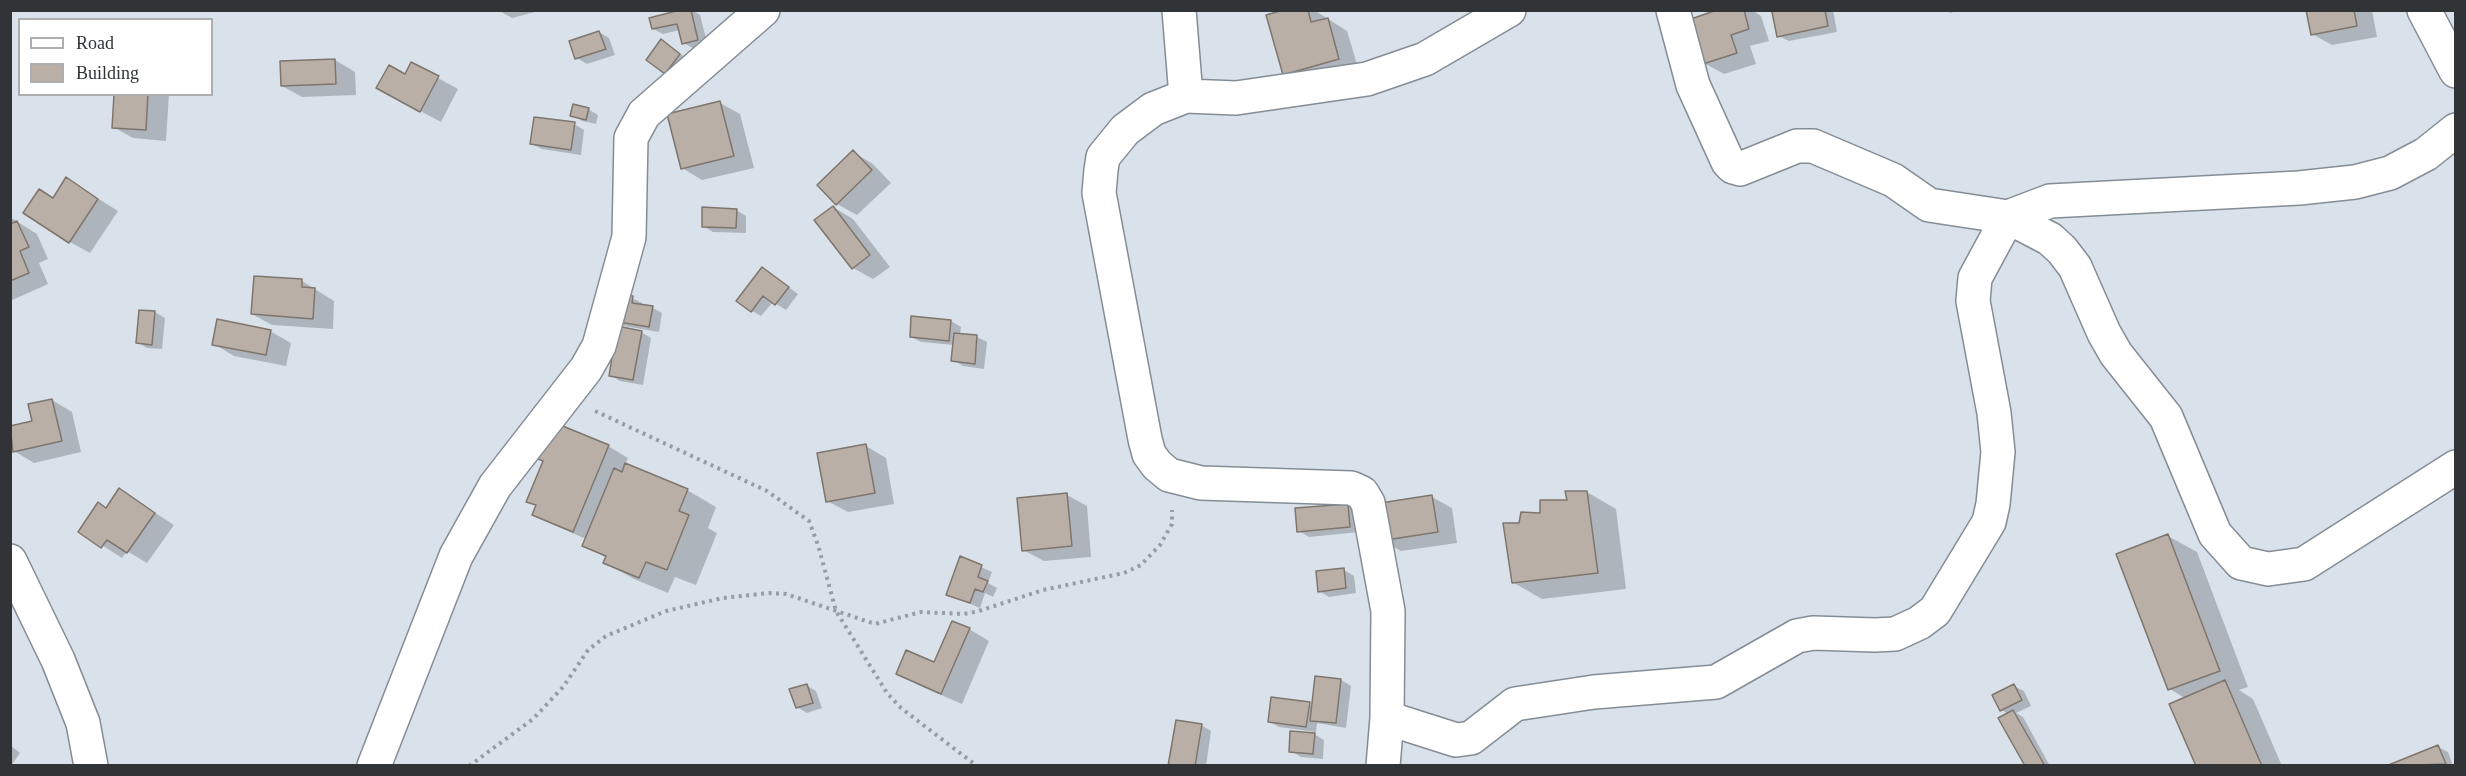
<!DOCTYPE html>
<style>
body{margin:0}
#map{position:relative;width:2466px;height:776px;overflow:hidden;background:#d9e2eb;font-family:Georgia,serif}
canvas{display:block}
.frame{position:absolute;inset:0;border:12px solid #303437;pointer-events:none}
.legend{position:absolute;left:18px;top:18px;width:195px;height:78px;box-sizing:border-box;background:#fff;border:2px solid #acaeaf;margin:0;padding:8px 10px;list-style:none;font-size:18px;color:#303437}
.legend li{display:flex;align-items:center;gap:12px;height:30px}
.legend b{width:30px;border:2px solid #acaeaf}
</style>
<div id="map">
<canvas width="2466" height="776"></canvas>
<div class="frame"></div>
<ul class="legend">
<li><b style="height:8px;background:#fff"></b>Road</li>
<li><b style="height:16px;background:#b9afa7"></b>Building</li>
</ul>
</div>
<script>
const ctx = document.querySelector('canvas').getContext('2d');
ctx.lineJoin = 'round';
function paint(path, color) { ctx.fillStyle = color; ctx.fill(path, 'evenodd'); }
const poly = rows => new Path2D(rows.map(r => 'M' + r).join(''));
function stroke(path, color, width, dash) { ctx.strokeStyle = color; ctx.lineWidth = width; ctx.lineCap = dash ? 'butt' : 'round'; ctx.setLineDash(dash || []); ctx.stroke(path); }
const shadow = poly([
 [498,10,543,10,512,18],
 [686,10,692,10,700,15,708,46,694,49,684,43,680,30,663,34,653,29],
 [1289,10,1314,10,1347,31,1359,71,1284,74],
 [1722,10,1752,10,1761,16,1769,41,1750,46,1756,64,1724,74,1704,63],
 [1785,10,1833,10,1837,32,1789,41,1779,36],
 [1945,10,1961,10,1950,13],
 [2308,10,2372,10,2377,37,2332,45,2312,34],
 [599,32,609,38,615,55,587,64,577,58],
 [662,41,689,60,676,79,666,73],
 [335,60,355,72,356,95,302,97,282,86],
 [412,64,458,89,441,122,398,99],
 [115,94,169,94,166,141,133,138,113,127],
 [720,103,740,114,754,168,702,180,682,168],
 [588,109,598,115,596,124,582,121,572,115],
 [574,124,584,130,581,155,542,149,532,144],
 [853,152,873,164,891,183,857,215,837,204],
 [67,179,118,211,90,253,70,242,54,199],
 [833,207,853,219,890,267,873,279,853,268],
 [736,210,746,216,746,233,713,232,703,226],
 [10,217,37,234,48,259,39,263,48,284,10,301],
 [772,275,798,294,786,310,773,302,761,316,752,311],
 [302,281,334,301,333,329,272,325,252,314],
 [632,298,642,303,642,306,653,308,662,313,659,332,624,326,615,320],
 [155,312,165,318,162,349,147,348,137,342],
 [951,321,961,327,960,335,977,337,987,342,984,369,963,366,953,360,954,345,921,342,911,337],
 [270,331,291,343,286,366,234,356,214,344],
 [641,332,651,338,643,385,620,381,610,375],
 [52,400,72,412,81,452,34,463,14,451,10,427,33,422],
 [608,446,628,458,625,465,687,490,716,507,708,528,717,533,696,585,675,577,668,593,634,579,605,563,607,558,584,545,586,539,554,525,534,514,537,506,528,501],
 [866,446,886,458,894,504,848,512,827,501],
 [120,490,174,525,147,563,127,551,122,558,80,531,107,509],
 [1587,492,1616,509,1626,589,1542,599,1514,583,1542,515],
 [1067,495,1087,506,1091,557,1044,561,1023,550],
 [1432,497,1452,508,1457,543,1401,551,1381,540],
 [1347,505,1357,511,1359,532,1309,537,1299,531],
 [2168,536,2197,552,2248,687,2239,690,2253,699,2282,766,2198,766,2186,699,2170,689],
 [961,558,992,572,988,583,997,588,993,597,985,593,980,608,947,594],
 [1344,570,1354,576,1356,593,1329,597,1319,591],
 [969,629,989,641,962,704,918,685,898,674,935,664],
 [1316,677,1341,680,1351,686,1346,728,1317,723,1316,732,1279,727,1269,721,1309,704,1313,706],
 [806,685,816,691,822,708,807,713,797,707],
 [2014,686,2024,691,2031,706,2016,713,2023,717,2050,766,2027,766,2009,714,2001,710],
 [1201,725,1211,731,1206,766,1170,766],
 [1314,734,1324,740,1323,759,1301,757,1291,751],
 [10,745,20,753,11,766,10,766],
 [2438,747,2448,752,2453,766,2390,766]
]);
const building = poly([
 [680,10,691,10,698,40,682,44,677,24,652,29,649,18,680,10],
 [1283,10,1308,10,1311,22,1328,18,1339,59,1283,75,1266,15,1283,10],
 [1717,10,1744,10,1749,29,1731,35,1737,53,1703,64,1688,20,1717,10],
 [1778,10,1825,10,1828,26,1777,37,1772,12,1778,10],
 [2306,10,2354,10,2357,26,2311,35,2306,10],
 [599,31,606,49,575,59,569,41,599,31],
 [661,39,680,54,665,74,646,60,661,39],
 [335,59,336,84,281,86,280,61,335,59],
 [411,62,439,76,420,112,376,88,389,65,405,74,411,62],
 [114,94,148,94,146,130,112,128,114,94],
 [720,101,734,156,681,169,667,114,720,101],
 [573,104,589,108,586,120,570,116,573,104],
 [534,117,575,122,571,150,530,144,534,117],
 [853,150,872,170,836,205,817,185,853,150],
 [66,177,98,199,69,243,23,213,39,189,53,198,66,177],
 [833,206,870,255,852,269,814,220,833,206],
 [702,207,737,209,736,228,702,227,702,207],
 [17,221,29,247,20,251,29,273,10,281,10,224,17,221],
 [762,267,789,287,775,305,763,296,751,312,736,301,762,267],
 [254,276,302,279,302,287,315,288,313,319,251,314,254,276],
 [617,293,633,296,632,303,653,306,649,327,613,321,617,293],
 [139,310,155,311,152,345,136,343,139,310],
 [911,316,951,320,949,341,910,337,911,316],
 [217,319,271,330,266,355,212,345,217,319],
 [617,326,642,331,633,380,609,376,617,326],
 [954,333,977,335,975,364,951,361,954,333],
 [52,399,62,441,13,452,10,426,32,421,28,404,52,399],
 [553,422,609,445,573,532,532,515,536,505,526,502,543,461,538,459,553,422],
 [866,444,875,493,826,502,817,453,866,444],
 [625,463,688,489,679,511,689,515,667,570,646,562,639,578,603,563,606,556,582,546,614,468,622,472,625,463],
 [119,488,155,513,127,553,107,540,101,548,78,532,98,502,106,508,119,488],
 [1565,491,1587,491,1598,573,1512,583,1503,523,1519,523,1521,512,1540,513,1540,500,1567,500,1565,491],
 [1067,493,1072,546,1022,551,1017,498,1067,493],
 [1432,495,1438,532,1380,541,1374,504,1432,495],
 [1348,504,1350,527,1297,532,1295,508,1348,504],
 [2168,534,2220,671,2168,690,2116,554,2168,534],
 [960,556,982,565,978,577,988,581,983,592,975,589,970,603,946,595,960,556],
 [1344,568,1346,588,1318,592,1316,571,1344,568],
 [952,621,970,628,941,694,896,674,906,650,934,662,952,621],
 [1315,676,1341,679,1336,723,1310,721,1315,676],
 [2225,680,2262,766,2196,766,2169,704,2225,680],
 [807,684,813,703,796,708,789,689,807,684],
 [2014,684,2022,700,2000,711,1992,695,2014,684],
 [1271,697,1310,702,1306,727,1268,722,1271,697],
 [2013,710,2045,766,2025,766,1998,718,2013,710],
 [1176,720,1202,724,1195,766,1168,766,1176,720],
 [1290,731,1315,733,1313,754,1289,752,1290,731],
 [2438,745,2446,764,2386,766,2438,745]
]);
const path = poly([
 [595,411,767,491,809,521,818,545,836,611,887,693,901,708,977,766],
 [469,766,533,719,563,687,588,650,606,636,666,611,723,598,769,593,786,594,875,624,921,612,964,614,979,611,1043,590,1124,573,1141,565,1160,545,1172,524,1172,510]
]);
const street = poly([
 [1179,10,1186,96],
 [1673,10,1693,85,1728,162,1733,167,1740,169,1797,146,1813,146,1893,180,1929,205,2008,217,2050,239,2062,250,2075,267,2104,333,2116,354,2166,417,2215,534,2241,563,2268,569,2304,564,2456,467],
 [2424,10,2456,71],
 [10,561,58,660,83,723,91,766],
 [1387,718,1456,740,1471,738,1515,704,1594,692,1716,682,1797,636,1813,633,1875,635,1895,634,1919,623,1935,611,1989,522,1993,504,1998,452,1994,413,1973,301,1975,278,2008,217,2050,201,2299,188,2355,182,2390,173,2426,154,2456,130],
 [374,766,456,556,495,486,586,369,599,346,629,237,631,138,644,114,763,10],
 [1383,766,1387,718,1388,611,1368,503,1362,493,1351,488,1201,483,1169,475,1157,465,1149,454,1145,439,1099,193,1101,170,1103,157,1125,130,1153,109,1186,96,1236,98,1367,79,1425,59,1509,10]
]);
paint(shadow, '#0003');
paint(building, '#b9afa7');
stroke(building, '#7e756d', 1.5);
stroke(street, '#848d95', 36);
stroke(path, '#969da4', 4, [3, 4.5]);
stroke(street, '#fff', 33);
</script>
